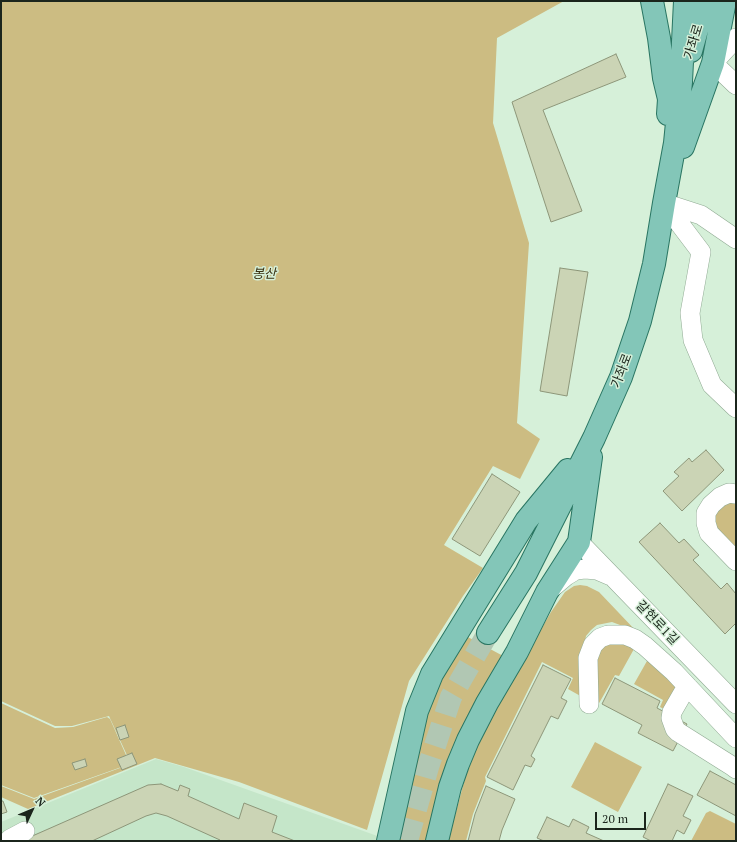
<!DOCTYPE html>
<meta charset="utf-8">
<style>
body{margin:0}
#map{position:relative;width:737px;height:842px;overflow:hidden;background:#d6f0d9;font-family:"PT Serif",serif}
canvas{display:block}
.frame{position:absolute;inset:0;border:2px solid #1b251c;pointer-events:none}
.north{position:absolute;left:12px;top:790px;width:40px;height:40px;-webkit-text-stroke:3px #d6f0d9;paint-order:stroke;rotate:46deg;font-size:11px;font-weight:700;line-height:16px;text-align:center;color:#1b251c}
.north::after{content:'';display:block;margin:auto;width:14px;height:18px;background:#1b251c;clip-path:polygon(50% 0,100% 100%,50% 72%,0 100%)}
.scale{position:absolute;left:595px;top:812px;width:51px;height:18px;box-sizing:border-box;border:2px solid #1b251c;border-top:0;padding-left:5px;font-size:12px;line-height:14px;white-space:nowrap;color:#1b251c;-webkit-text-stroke:3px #d6f0d9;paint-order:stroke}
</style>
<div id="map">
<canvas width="737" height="842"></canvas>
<div class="frame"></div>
<div class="north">N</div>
<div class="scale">20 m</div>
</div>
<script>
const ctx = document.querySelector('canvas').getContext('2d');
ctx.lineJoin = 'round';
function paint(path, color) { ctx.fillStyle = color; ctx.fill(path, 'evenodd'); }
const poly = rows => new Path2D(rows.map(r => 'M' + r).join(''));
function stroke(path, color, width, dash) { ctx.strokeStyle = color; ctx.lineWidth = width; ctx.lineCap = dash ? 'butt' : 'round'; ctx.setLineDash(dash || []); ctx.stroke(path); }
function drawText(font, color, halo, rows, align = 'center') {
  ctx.font = font + ' "PT Serif","Noto Sans KR",serif'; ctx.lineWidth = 3; ctx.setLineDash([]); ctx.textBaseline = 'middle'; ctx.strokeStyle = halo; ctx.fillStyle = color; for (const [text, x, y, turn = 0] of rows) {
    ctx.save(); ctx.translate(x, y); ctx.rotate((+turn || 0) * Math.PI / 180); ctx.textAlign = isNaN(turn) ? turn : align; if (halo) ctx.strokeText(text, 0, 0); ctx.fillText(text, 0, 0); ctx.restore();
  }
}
const built = poly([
 [156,759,184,767,383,838,382,841,1,841,1,822]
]);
const green = poly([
 [1,1,564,1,497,38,493,123,529,243,517,423,540,439,520,479,493,466,444,545,483,568,463,596,409,681,367,830,239,782,155,758,28,809,1,797,1,786,34,799,131,764,109,716,72,726,55,726,1,701],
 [736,494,736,561,709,533,711,505],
 [580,585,587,586,599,592,638,633,620,625,612,622,597,625,591,630,586,636,582,657,584,698,568,689,573,678,542,662,485,777,486,781,473,814,466,841,448,841,466,775,478,745,506,690,551,612,565,592,574,586],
 [466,636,505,657,429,841,398,841,426,701],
 [619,641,634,649,619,676,615,675,598,705,596,663,600,651,605,646],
 [650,660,677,684,666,710,660,707,663,700,634,684,647,661],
 [1,703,55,728,73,727,107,717,110,719,130,764,34,798,1,785],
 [595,742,642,767,618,812,571,787],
 [710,811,736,824,736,841,691,841,706,813]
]);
const building = poly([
 [616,54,626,77,543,110,582,211,551,222,512,102,616,54],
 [560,268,588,272,567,396,540,391,560,268],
 [706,450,724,470,682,511,663,491,679,476,674,472,689,458,692,462,706,450],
 [492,474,520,492,480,556,452,539,492,474],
 [660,523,679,543,684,539,699,555,693,560,721,589,727,583,736,594,736,601,735,602,736,603,736,623,725,634,639,542,660,523],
 [543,665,571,679,561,698,567,701,558,719,551,716,531,756,535,759,531,767,525,765,513,790,487,777,543,665],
 [615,678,660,701,657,708,687,724,673,751,638,733,642,725,602,704,615,678],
 [125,725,129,737,120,740,116,728,125,725],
 [132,753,137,764,122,770,117,759,132,753],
 [85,759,87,766,75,770,72,763,85,759],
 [710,771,736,785,736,816,697,795,710,771],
 [161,784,178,791,180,785,190,789,188,796,239,819,244,803,277,816,272,832,295,841,220,841,220,840,167,816,156,813,146,816,92,841,21,841,148,785,161,784],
 [668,784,693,796,683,816,691,820,684,834,677,830,672,841,651,841,643,837,668,784],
 [486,786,515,799,502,830,499,841,468,841,475,814,486,786],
 [1,801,3,801,7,812,1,814,1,801],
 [547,817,569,827,573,819,589,827,586,833,604,841,544,841,537,838,547,817]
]);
const majorTunnel = poly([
 [407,841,428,767,451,697,488,633]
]);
const minor = poly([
 [736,38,713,63,736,85],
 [664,203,701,252,690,313,693,340,712,385,736,408],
 [664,203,701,215,736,239],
 [736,494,729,493,720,497,711,505,706,513,706,523,709,533,736,561],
 [579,542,736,704],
 [553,587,566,576,576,570,585,569,597,570,611,576],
 [687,686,672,712,671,718,675,729,678,732,732,766,736,769],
 [589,704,588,658,593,645,600,638,608,635,625,635,635,639,645,646,674,672,736,738],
 [8,841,10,839,25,831]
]);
const major = poly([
 [652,1,659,38,664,78,669,99,668,114],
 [691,51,705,1],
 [683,147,713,63,725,1],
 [488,633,526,573,594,438,621,377,640,321,654,264,664,203,675,143,681,82,685,1],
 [388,841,417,711,432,674,526,521,568,470],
 [437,841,450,787,458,764,468,740,487,703,517,652,547,592,579,542,591,457]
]);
const streetNames = [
 ["가좌로",694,42,-73],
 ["가좌로",622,371,-69],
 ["갈현로1길",657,623,46]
];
const parkNames = [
 ["봉산",264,274]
];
paint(built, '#c5e6c9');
paint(green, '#ccbc82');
paint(building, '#cbd4b5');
stroke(building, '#8d9679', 1);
stroke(majorTunnel, '#b1c7b3', 22, [22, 11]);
stroke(minor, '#90aa93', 20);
stroke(major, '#297562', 24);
stroke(minor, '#fff', 19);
stroke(major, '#83c6b8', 22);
drawText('13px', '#1b251c', '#d6f0d9', streetNames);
drawText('italic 13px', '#3b3212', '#d6f0d9', parkNames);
</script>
